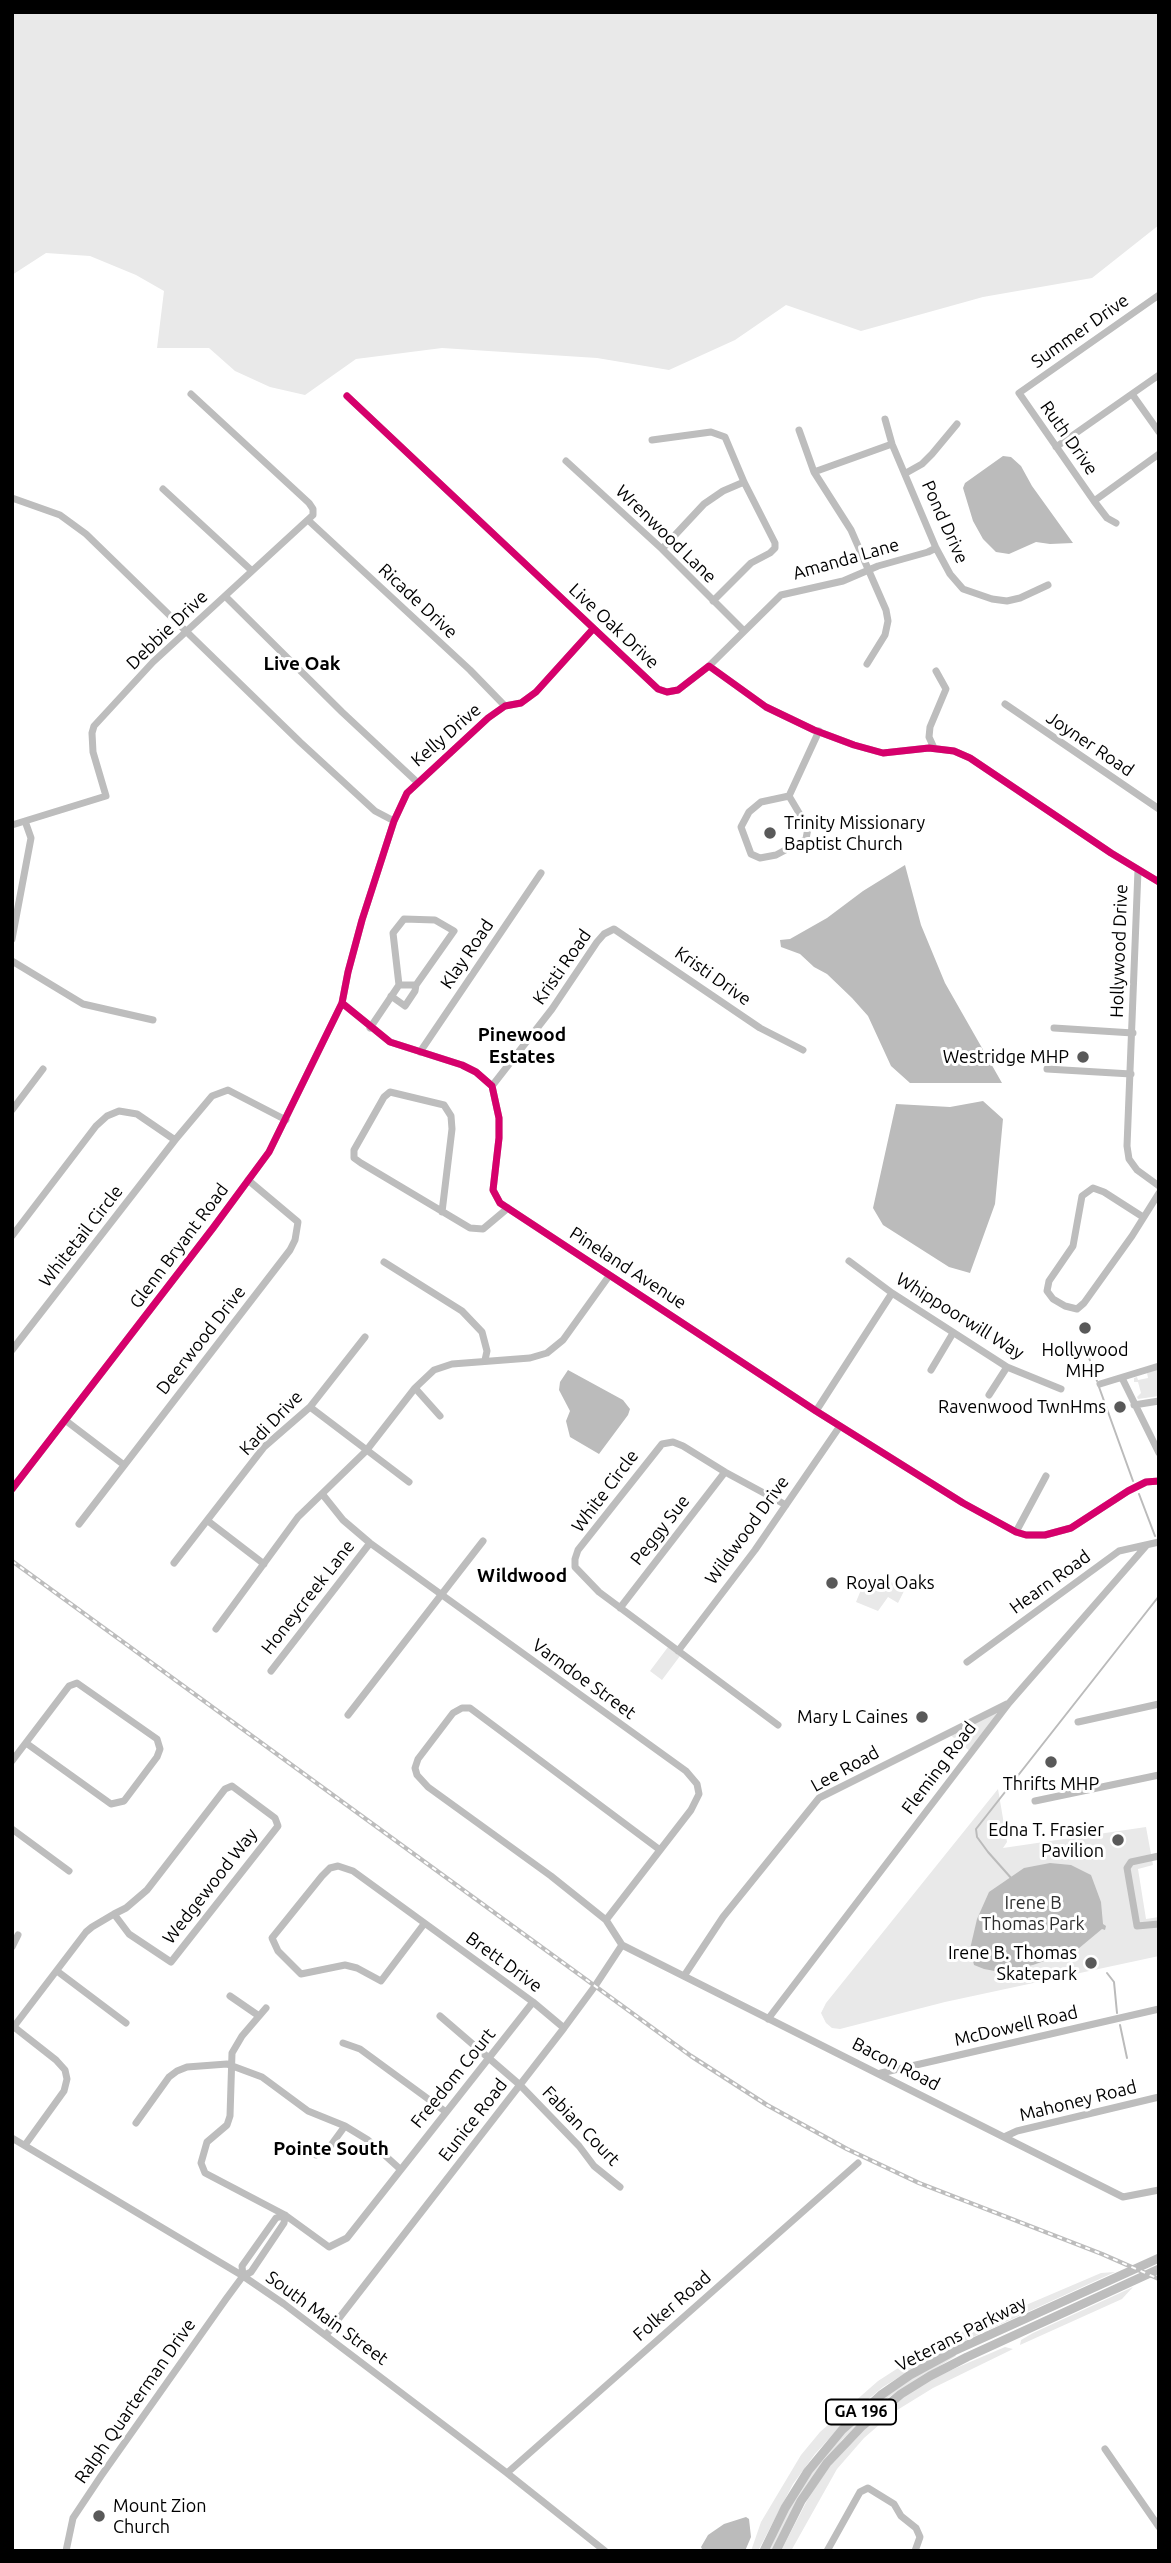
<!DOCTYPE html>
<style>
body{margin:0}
#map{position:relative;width:1171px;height:2563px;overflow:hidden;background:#fff;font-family:Ubuntu,sans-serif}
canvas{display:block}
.frame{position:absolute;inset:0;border:14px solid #000;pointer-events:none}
</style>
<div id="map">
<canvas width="1171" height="2563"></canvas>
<div class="frame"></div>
</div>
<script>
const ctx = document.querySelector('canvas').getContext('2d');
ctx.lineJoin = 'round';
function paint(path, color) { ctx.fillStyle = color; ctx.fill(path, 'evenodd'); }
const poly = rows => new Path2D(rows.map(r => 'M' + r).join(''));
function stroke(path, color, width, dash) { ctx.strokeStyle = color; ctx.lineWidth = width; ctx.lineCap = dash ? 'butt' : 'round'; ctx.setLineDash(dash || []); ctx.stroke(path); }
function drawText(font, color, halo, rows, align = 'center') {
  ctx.font = font + ' Ubuntu,sans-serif'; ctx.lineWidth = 6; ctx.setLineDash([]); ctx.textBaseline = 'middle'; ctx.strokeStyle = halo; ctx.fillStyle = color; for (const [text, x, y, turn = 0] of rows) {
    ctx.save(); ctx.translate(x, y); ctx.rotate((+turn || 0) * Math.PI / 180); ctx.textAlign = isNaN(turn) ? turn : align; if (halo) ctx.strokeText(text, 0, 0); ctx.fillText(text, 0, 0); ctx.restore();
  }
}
const green = poly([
 [12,12,1159,12,1159,225,1092,278,983,297,861,331,786,305,735,340,669,370,597,358,442,348,356,359,305,395,270,387,235,371,209,348,157,348,164,291,136,275,90,256,46,253,12,275],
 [1159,1369,1159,1396,1138,1399,1137,1397,1141,1393,1138,1382,1134,1382,1134,1378,1137,1377,1138,1380,1148,1378,1147,1373],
 [865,1580,878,1585,891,1582,905,1589,898,1603,888,1597,878,1611,856,1602],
 [668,1647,680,1656,662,1680,650,1671],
 [1001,1707,971,1752,948,1733],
 [998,1789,1007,1842,1003,1848,1146,1827,1153,1865,1138,1869,1146,1919,1159,1917,1159,1956,945,2002,840,2029,832,2028,826,2023,821,2013,826,2003],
 [1115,2272,938,2353,883,2387,854,2411,815,2454,793,2484,758,2551,751,2551,761,2522,801,2455,820,2432,878,2381,937,2343,1101,2273],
 [1133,2287,1122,2299,1020,2345,1021,2340,1033,2333],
 [1005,2347,1013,2349,933,2388,894,2412,864,2438,837,2469,791,2551,781,2551,811,2493,831,2465,859,2434,905,2396,935,2377],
 [955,2355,956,2356,889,2397,842,2440,803,2491,772,2551,769,2551,786,2513,816,2465,857,2420,897,2387]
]);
const water = poly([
 [1003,456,1011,457,1021,466,1032,486,1073,543,1050,544,1036,542,1009,554,996,552,983,539,973,521,963,488,965,483],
 [905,865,921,925,945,983,1002,1083,910,1083,891,1066,868,1016,852,998,827,974,814,967,800,954,781,947,780,940,790,939,827,918,863,891],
 [983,1101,1003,1119,995,1204,970,1273,949,1267,883,1225,873,1208,896,1104,950,1107],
 [568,1370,623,1400,630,1409,628,1415,599,1454,570,1437,566,1421,570,1411,559,1390,560,1382],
 [1050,1863,1071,1865,1091,1875,1101,1902,1103,1924,1106,1926,1105,1930,1102,1929,1078,1949,1033,1965,1000,1972,984,1969,974,1965,970,1949,977,1919,989,1892,1024,1868],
 [746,2517,749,2519,751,2537,745,2551,703,2551,701,2547,708,2535,724,2524]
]);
const stream = poly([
 [1087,1352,1097,1381],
 [1099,1387,1133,1481],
 [1139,1494,1155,1536],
 [1012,1879,988,1852,977,1837,976,1829,1159,1596],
 [1107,1973,1114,1982,1117,2013],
 [1120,2025,1127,2058]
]);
const minor = poly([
 [1132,394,1159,432],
 [347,396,658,689,667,692,678,690,709,666,766,707,814,730,854,745,883,753,929,748,954,751,970,758,1111,853,1159,882],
 [885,419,892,444,936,548,950,574,963,589,992,599,1007,601,1020,598,1048,585],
 [799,430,814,472,851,530,886,610,888,621,885,635,867,664],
 [652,440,711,432,725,437,744,482,775,543,775,548,770,553,751,563,713,601],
 [1056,447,1159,375],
 [566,461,662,549,743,630],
 [814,472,892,444],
 [906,473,922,464,932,454,957,424],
 [163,489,251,570],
 [12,498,60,515,86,534,300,742,375,811,394,821],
 [1094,501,1159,454],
 [308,520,470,670,505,706],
 [1116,523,1107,518,1094,501,1019,393,1159,295],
 [662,549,704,504,723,491,744,482],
 [225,596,342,712,417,782],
 [709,666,781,595,843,581,878,566,928,552,936,548],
 [1005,704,1159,809],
 [934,748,929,737,930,727,946,689,936,671],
 [789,796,761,802,749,812,741,827,751,854,760,858,776,855,806,839,808,828,789,796,819,731],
 [12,825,106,796,93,752,92,733,94,726,153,662,313,515,313,509,309,503,191,394],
 [1138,870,1127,1146,1129,1159,1137,1170,1159,1186],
 [12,939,31,838,25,821],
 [12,961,83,1004,153,1020],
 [391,996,405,1006,415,991,416,985],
 [342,1003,390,1042,462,1065,476,1072,492,1086,499,1118,499,1138,493,1190,500,1203,816,1411,963,1503,1016,1532,1026,1535,1045,1535,1071,1528,1128,1491,1146,1482,1159,1481],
 [370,1028,399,985,416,985,454,931,435,920,404,919,393,933,399,985],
 [1054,1028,1133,1033],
 [420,1052,541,873],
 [1047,1069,1131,1074],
 [492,1086,552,1009,597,942,604,934,614,929,760,1028,803,1050],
 [12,1110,43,1069],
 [175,1140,212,1096,228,1090,286,1120],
 [442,1212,452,1129,451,1116,444,1105,390,1092,384,1097,354,1150,354,1158,361,1163,470,1228,483,1229,508,1208],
 [1143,1217,1104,1192,1093,1188,1082,1196,1073,1246,1049,1281,1047,1291,1053,1299,1065,1306,1077,1309,1084,1303,1132,1236,1159,1193],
 [12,1236,96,1126,107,1116,119,1111,137,1114,175,1140,12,1350],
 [849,1261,892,1293,1007,1367,1061,1389],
 [384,1262,462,1311,482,1332,487,1351,485,1360],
 [931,1370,953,1333],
 [1122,1378,1159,1453],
 [1100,1384,1159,1366],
 [415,1388,440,1416],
 [989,1395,1007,1367],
 [1134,1405,1159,1401],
 [310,1407,409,1482],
 [816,1411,892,1293],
 [65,1420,124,1465],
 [12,1489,213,1228,269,1152,342,1003,348,972,362,920,394,821,407,793,488,718,505,706,521,703,536,692,593,629],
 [323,1495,343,1520,370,1543,686,1771,697,1784,699,1794,691,1810,606,1920],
 [208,1521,264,1564],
 [79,1524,290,1250,295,1240,298,1222,248,1180],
 [1016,1532,1046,1476],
 [174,1563,264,1447,310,1407,365,1337],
 [620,1608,725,1472],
 [216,1629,298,1517,366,1451,415,1388,434,1370,452,1364,530,1358,547,1353,563,1340,609,1276],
 [678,1651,755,1550,840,1426],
 [967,1662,1119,1551,1159,1542],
 [271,1671,370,1543],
 [348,1715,483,1541],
 [1078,1722,1159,1704],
 [778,1725,599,1592,575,1567,575,1559,578,1550,662,1444,673,1442,683,1446,725,1472,786,1505],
 [12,1761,69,1686,77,1683,157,1739,160,1749,157,1757,124,1801,111,1804,26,1743],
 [1035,1801,1159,1775],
 [12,1829,69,1871],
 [1159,1856,1131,1862,1127,1868,1137,1926,1159,1924],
 [424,1924,381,1981,357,1968,345,1965,301,1974,278,1951,272,1938,322,1876,330,1868,338,1866,353,1871,533,2002,564,2028],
 [622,1945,606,1920,551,1876,428,1787,417,1775,415,1768,418,1759,453,1713,462,1708,470,1708,660,1850],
 [622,1945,1123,2197,1159,2190],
 [12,1947,18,1935],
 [57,1971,126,2023],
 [684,1976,723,1917,819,1798,1007,1704],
 [230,1996,259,2016],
 [266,2008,242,2036,232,2053,230,2116,227,2125,207,2142,201,2163,205,2173,285,2215,329,2247,347,2238,533,2002],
 [440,2016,520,2085,579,2146,594,2166,620,2187],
 [768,2019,1009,1703,1146,1546],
 [14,2027,56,2060,65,2070,67,2079,64,2091,25,2145],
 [12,2029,86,1932,92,1927,114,1914,126,1908,147,1890,225,1789,232,1786,275,1818,278,1826,171,1962,129,1934,114,1914],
 [343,2043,360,2049,446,2112],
 [881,2073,1159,2009],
 [136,2123,169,2077,177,2071,187,2067,227,2064,262,2077,308,2111,345,2126,368,2140,400,2169],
 [1004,2137,1017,2131,1159,2097],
 [12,2138,243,2276,284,2304,507,2473,605,2551],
 [316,2155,326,2152,345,2126],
 [243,2276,242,2266,276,2218,285,2215],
 [326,2335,564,2028,595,1986,622,1945],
 [1105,2449,1159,2527],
 [507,2473,858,2163],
 [66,2551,73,2518,101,2476,226,2299,243,2276,251,2272,284,2223,285,2215],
 [827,2551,860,2492,868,2488,894,2504,901,2516,916,2528,920,2537,915,2551]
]);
const major = poly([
 [764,2551,785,2508,808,2471,842,2430,881,2395,910,2375,954,2351,1159,2258],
 [776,2551,801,2501,827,2463,862,2426,901,2394,930,2376,967,2357,1159,2269]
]);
const rail = poly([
 [12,1561,691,2056,767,2105,847,2149,919,2183,1102,2254,1159,2279]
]);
const cycleway = poly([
 [347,396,658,689,667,692,678,690,709,666,766,707,814,730,854,745,883,753,929,748,954,751,970,758,1111,853,1159,882],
 [342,1003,390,1042,462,1065,476,1072,492,1086,499,1118,499,1138,493,1190,500,1203,816,1411,963,1503,1016,1532,1026,1535,1045,1535,1071,1528,1128,1491,1146,1482,1159,1481],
 [12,1489,213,1228,269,1152,342,1003,348,972,362,920,394,821,407,793,488,718,505,706,521,703,536,692,593,629]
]);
const markers = [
 [770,833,7,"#595959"],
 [1083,1057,7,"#595959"],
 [1085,1328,7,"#595959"],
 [1120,1407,7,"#595959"],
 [832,1583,7,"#595959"],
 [922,1717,7,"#595959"],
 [1051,1762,7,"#595959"],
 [1118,1840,7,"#595959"],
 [1091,1963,7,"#595959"],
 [99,2516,7,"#595959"]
];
const shields = [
 [861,2412,70]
];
const shieldNames = [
 ["GA 196",861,2412]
];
const streetNames = [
 ["Summer Drive",1080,331,-35],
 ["Ruth Drive",1069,438,55],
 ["Pond Drive",945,522,66],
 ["Wrenwood Lane",666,534,44],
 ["Amanda Lane",846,559,-16],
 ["Ricade Drive",418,601,43],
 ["Live Oak Drive",614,626,43],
 ["Debbie Drive",167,630,-44],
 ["Kelly Drive",446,735,-41],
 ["Joyner Road",1090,744,34],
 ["Hollywood Drive",1119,951,-88],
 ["Klay Road",467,954,-56],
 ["Kristi Road",562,967,-55],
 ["Kristi Drive",713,976,35],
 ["Whitetail Circle",81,1236,-52],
 ["Glenn Bryant Road",179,1246,-53],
 ["Pineland Avenue",628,1268,33],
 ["Whippoorwill Way",960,1316,32],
 ["Deerwood Drive",201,1340,-52],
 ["Kadi Drive",271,1423,-46],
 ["White Circle",605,1491,-53],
 ["Peggy Sue",660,1530,-52],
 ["Wildwood Drive",747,1530,-54],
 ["Hearn Road",1050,1582,-36],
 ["Honeycreek Lane",308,1597,-52],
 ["Varndoe Street",584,1679,36],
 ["Fleming Road",939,1768,-53],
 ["Lee Road",845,1769,-29],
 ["Wedgewood Way",210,1886,-52],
 ["Brett Drive",504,1962,36],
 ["McDowell Road",1016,2026,-13],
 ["Bacon Road",896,2064,27],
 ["Freedom Court",453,2078,-51],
 ["Mahoney Road",1078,2101,-14],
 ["Eunice Road",473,2120,-52],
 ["Fabian Court",581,2126,46],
 ["Folker Road",672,2306,-41],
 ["South Main Street",327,2318,36],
 ["Veterans Parkway",961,2334,-27],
 ["Ralph Quarterman Drive",135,2401,-55]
];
const poiNames = [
 ["Trinity Missionary",784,823,"left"],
 ["Baptist Church",784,844,"left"],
 ["Westridge MHP",1069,1057],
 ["Hollywood",1085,1350,"center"],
 ["MHP",1085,1371,"center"],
 ["Ravenwood TwnHms",1106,1407],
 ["Royal Oaks",846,1583,"left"],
 ["Mary L Caines",908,1717],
 ["Thrifts MHP",1051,1784,"center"],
 ["Edna T. Frasier",1104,1830],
 ["Pavilion",1104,1851],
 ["Irene B. Thomas",1077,1953],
 ["Skatepark",1077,1974],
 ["Mount Zion",113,2506,"left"],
 ["Church",113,2527,"left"]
];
const parkNames = [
 ["Irene B",1033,1903],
 ["Thomas Park",1033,1924]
];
const neighbourhoodNames = [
 ["Live Oak",302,664],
 ["Pinewood",522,1035],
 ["Estates",522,1057],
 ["Wildwood",522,1576],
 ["Pointe South",331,2149]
];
paint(green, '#e9e9e9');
paint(water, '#bbb');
stroke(stream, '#bbb', 2);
stroke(minor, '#bdbdbd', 7);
stroke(major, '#bdbdbd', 9);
stroke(rail, '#bdbdbd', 4.5);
stroke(rail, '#fff', 2, [5]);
stroke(cycleway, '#d6006c', 7);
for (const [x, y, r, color] of markers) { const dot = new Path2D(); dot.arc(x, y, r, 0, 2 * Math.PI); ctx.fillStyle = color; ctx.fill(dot); stroke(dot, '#fff', 2.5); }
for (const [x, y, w] of shields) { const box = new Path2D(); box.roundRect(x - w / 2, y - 12.5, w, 25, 5); ctx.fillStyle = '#fff'; ctx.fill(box); stroke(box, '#000', 2); }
drawText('bold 16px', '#000', null, shieldNames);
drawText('18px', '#000', '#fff', streetNames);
drawText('18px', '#000', '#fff', poiNames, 'right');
drawText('18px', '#2e2e2e', '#fff', parkNames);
drawText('bold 19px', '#000', '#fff', neighbourhoodNames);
</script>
